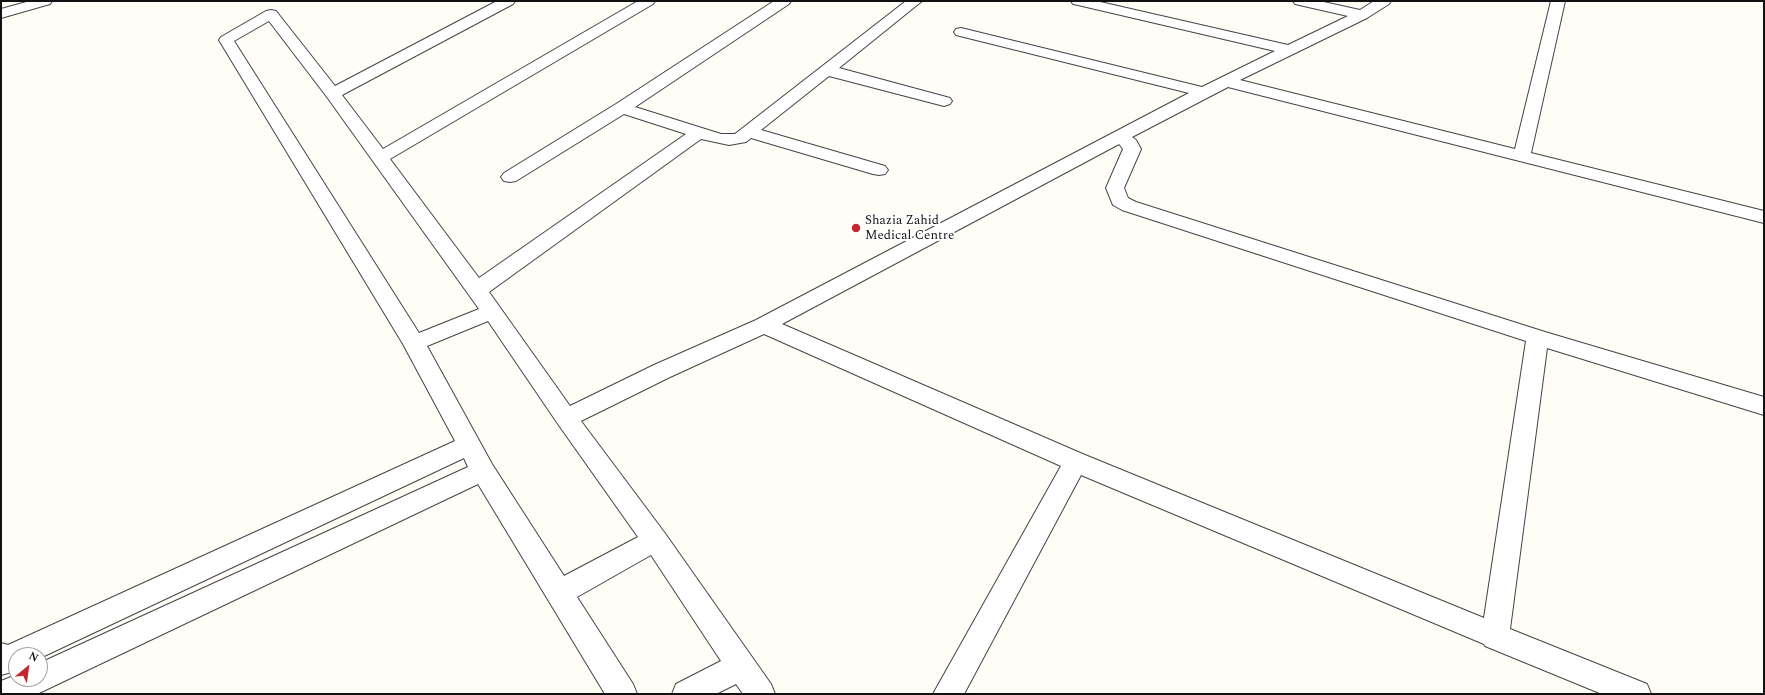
<!DOCTYPE html>
<style>
body{margin:0}
#map{position:relative;width:1765px;height:695px;overflow:hidden;background:#fffdf5;font-family:Spectral,serif}
canvas{display:block}
.frame{position:absolute;inset:0;border:2px solid #111;pointer-events:none}
.north{position:absolute;left:8px;top:647px;width:40px;height:40px;box-sizing:border-box;background:#fff;border:1px solid #a0a0a0;border-radius:50%;rotate:29deg;font-size:11px;font-weight:700;line-height:16px;text-align:center;color:#111}
.north::after{content:'';display:block;margin:auto;width:14px;height:18px;background:#c4262e;clip-path:polygon(50% 0,100% 100%,50% 72%,0 100%)}
</style>
<div id="map">
<canvas width="1765" height="695"></canvas>
<div class="frame"></div>
<div class="north">N</div>
</div>
<script>
const ctx = document.querySelector('canvas').getContext('2d');
ctx.lineJoin = 'round';
const poly = rows => new Path2D(rows.map(r => 'M' + r).join(''));
function stroke(path, color, width, dash) { ctx.strokeStyle = color; ctx.lineWidth = width; ctx.lineCap = dash ? 'butt' : 'round'; ctx.setLineDash(dash || []); ctx.stroke(path); }
function paint(path, color) { ctx.fillStyle = color; ctx.fill(path, 'evenodd'); }
function drawText(font, color, halo, rows, align = 'center') {
  ctx.font = font + ' Spectral,serif'; ctx.lineWidth = 4; ctx.setLineDash([]); ctx.textBaseline = 'middle'; ctx.strokeStyle = halo; ctx.fillStyle = color; for (const [text, x, y, turn = 0] of rows) {
    ctx.save(); ctx.translate(x, y); ctx.rotate((+turn || 0) * Math.PI / 180); ctx.textAlign = isNaN(turn) ? turn : align; if (halo) ctx.strokeText(text, 0, 0); ctx.fillText(text, 0, 0); ctx.restore();
  }
}
const minor = poly([
 [30,1,52,1,50,4,1,18,1,9,30,1],
 [497,1,515,1,513,4,342,95,383,149,638,1,655,1,653,4,390,159,479,278,686,134,624,114,516,181,510,182,504,181,501,177,504,173,616,104,774,1,791,1,789,4,635,107,721,134,735,134,906,1,922,1,839,68,950,98,952,101,950,104,944,106,829,76,761,130,885,166,888,170,885,174,879,175,873,174,751,138,746,142,729,145,701,139,489,292,570,406,654,365,756,320,1189,93,956,35,954,32,956,29,961,28,1202,87,1275,51,1078,5,1073,4,1071,1,1096,1,1288,45,1348,16,1295,4,1293,1,1319,1,1360,10,1374,1,1391,1,1389,4,1367,18,1240,80,1515,149,1551,1,1565,1,1531,153,1764,211,1764,223,1228,87,1132,137,1136,140,1141,149,1124,188,1128,198,1136,202,1545,332,1764,397,1764,415,1547,348,1510,629,1647,684,1651,694,1602,694,1485,646,1484,644,1081,475,964,694,933,694,1061,466,764,334,670,377,581,421,664,532,771,684,775,694,743,694,736,684,716,694,672,694,676,684,721,661,651,555,577,597,633,684,637,694,605,694,478,484,37,694,1,694,1,681,16,675,16,679,40,679,40,663,468,467,464,458,40,658,40,655,16,655,16,668,14,667,12,672,1,675,1,643,8,645,455,441,403,344,219,40,221,37,266,11,271,10,276,11,335,86,497,1],
 [269,21,327,97,479,309,419,333,234,41,269,21],
 [1119,144,1123,149,1106,188,1113,205,1122,210,1526,341,1484,618,1085,455,782,324,1119,144],
 [488,321,558,424,638,537,564,576,492,464,427,346,488,321]
]);
const markers = [
 [856,228,5,"#c4262e"]
];
const poiNames = [
 ["Shazia Zahid",865,221],
 ["Medical Centre",865,236]
];
stroke(minor, '#444', 2);
paint(minor, '#fff');
for (const [x, y, r, color] of markers) { const dot = new Path2D(); dot.arc(x, y, r, 0, 2 * Math.PI); ctx.fillStyle = color; ctx.fill(dot); stroke(dot, '#fff', 1.5); }
drawText('13px', '#111', '#fff', poiNames, 'left');
</script>
